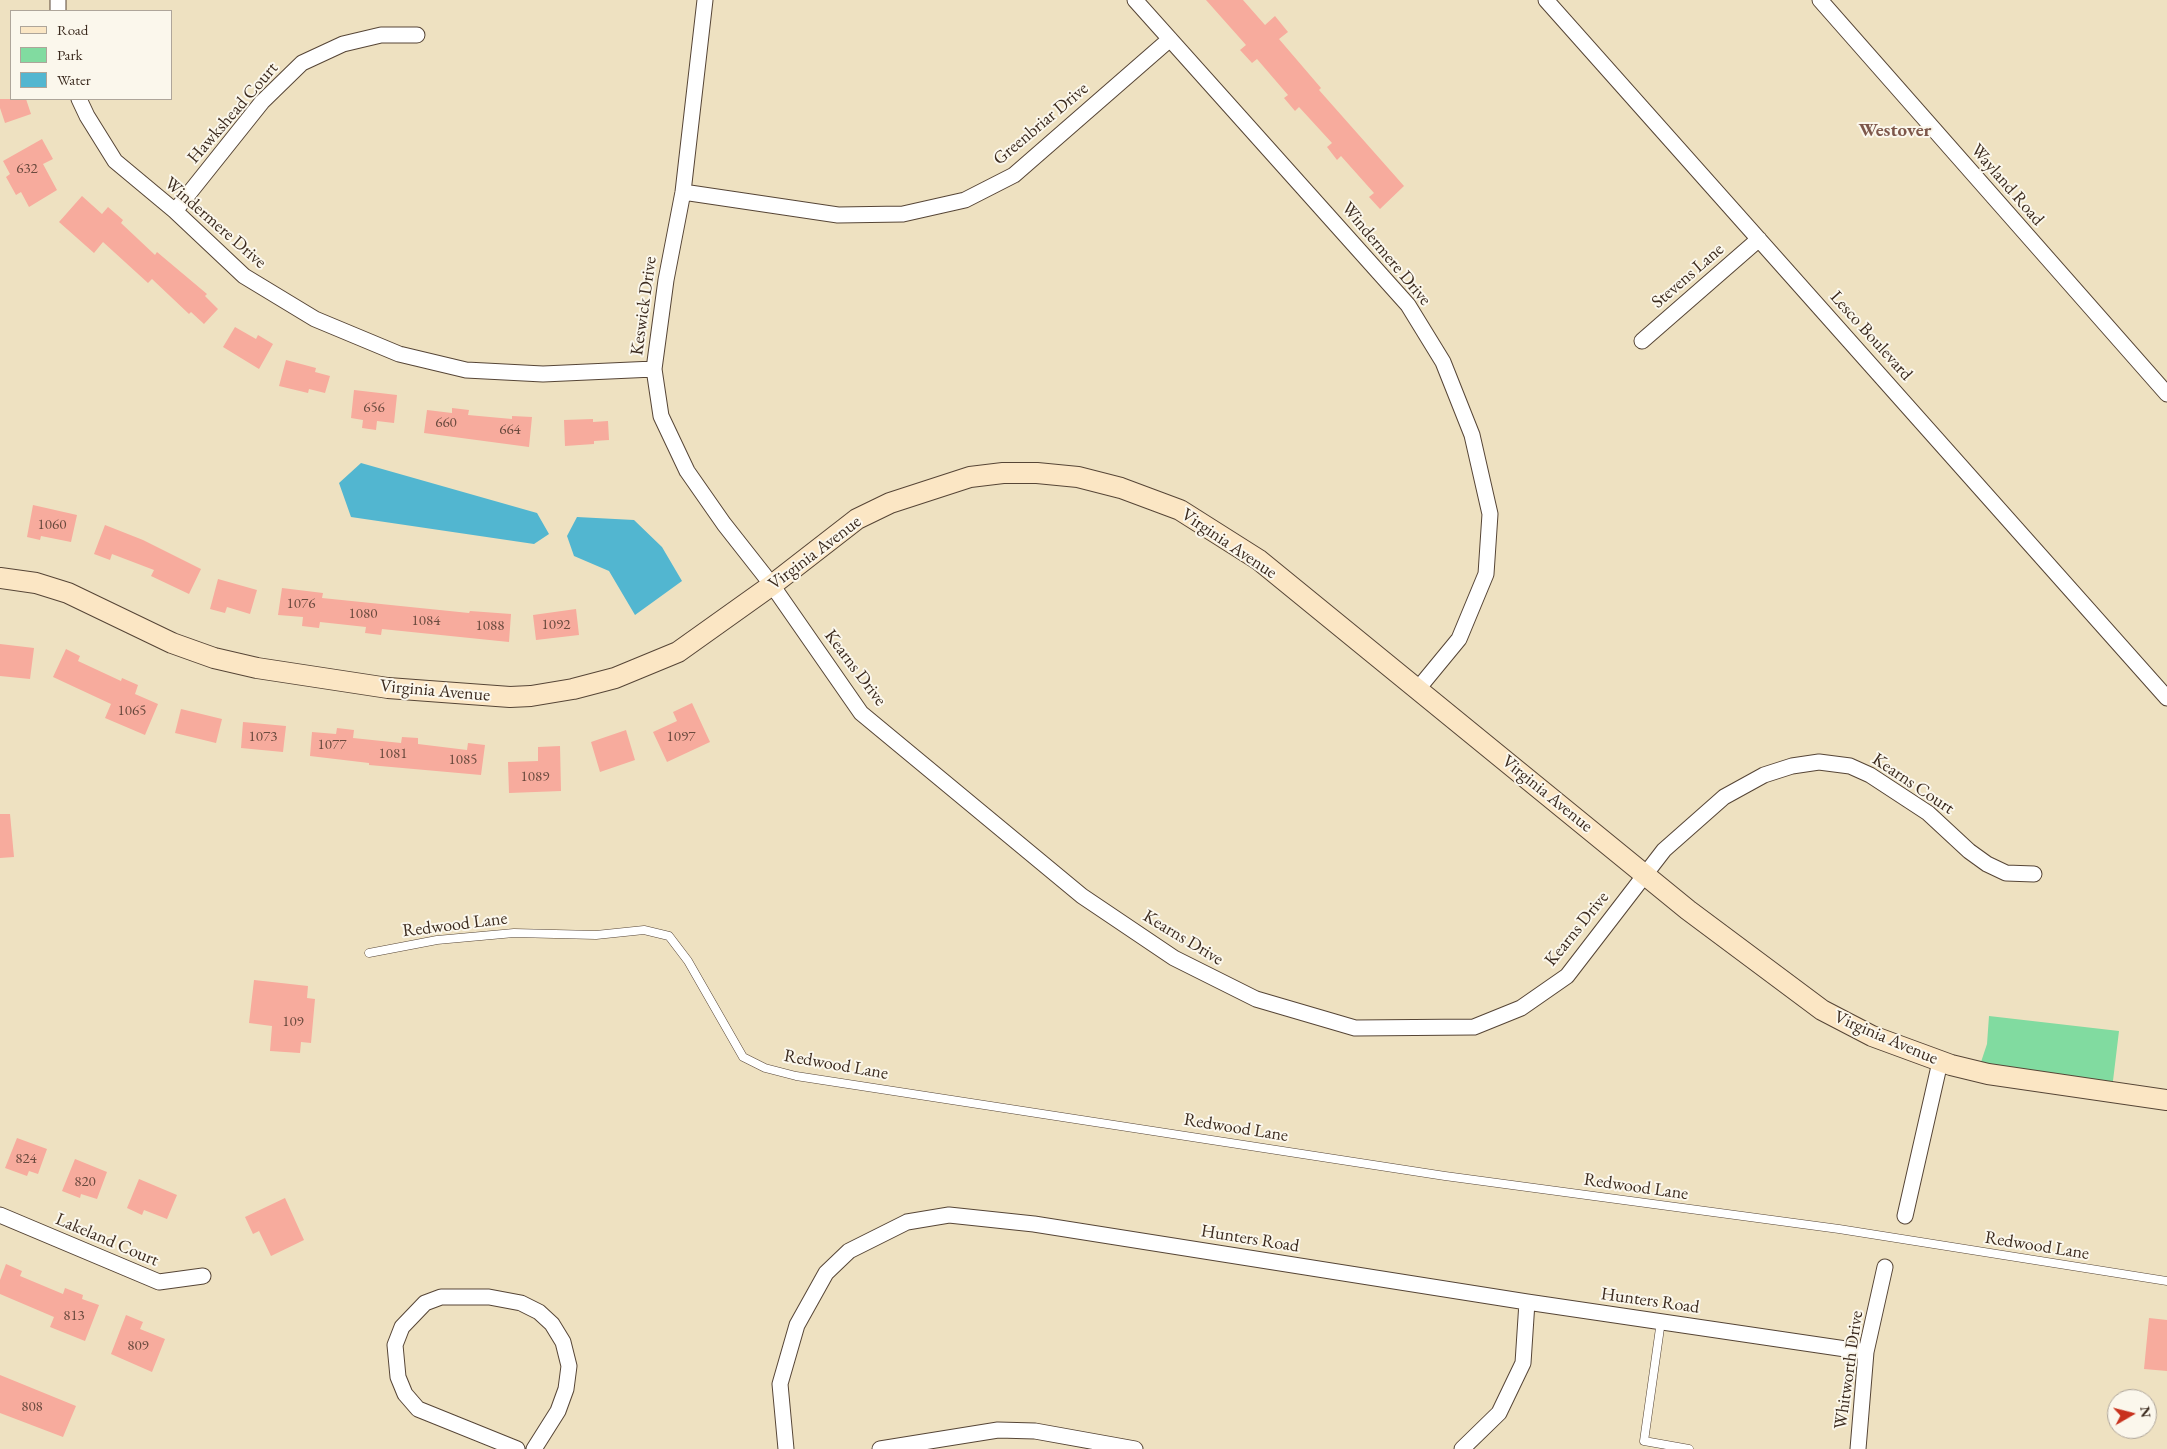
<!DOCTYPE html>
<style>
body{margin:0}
#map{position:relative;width:2167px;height:1449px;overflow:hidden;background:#eee1c1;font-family:"EB Garamond",serif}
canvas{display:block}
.legend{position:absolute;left:10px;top:10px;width:162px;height:90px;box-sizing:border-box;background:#fbf7ec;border:1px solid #aea59a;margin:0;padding:6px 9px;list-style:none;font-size:15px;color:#3b2a1e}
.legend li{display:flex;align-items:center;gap:10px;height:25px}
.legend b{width:25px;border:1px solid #aea59a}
.north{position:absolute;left:2107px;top:1389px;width:50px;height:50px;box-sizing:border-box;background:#fbf7ec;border:1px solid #aea59a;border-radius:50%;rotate:82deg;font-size:14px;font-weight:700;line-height:20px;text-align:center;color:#3b2a1e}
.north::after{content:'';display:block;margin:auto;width:18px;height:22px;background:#c8321e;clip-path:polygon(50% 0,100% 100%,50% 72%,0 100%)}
</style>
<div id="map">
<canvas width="2167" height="1449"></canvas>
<ul class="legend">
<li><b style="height:6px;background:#fbe6c4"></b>Road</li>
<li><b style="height:14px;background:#81dba0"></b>Park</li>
<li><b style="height:14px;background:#52b6d0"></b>Water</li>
</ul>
<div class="north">N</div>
</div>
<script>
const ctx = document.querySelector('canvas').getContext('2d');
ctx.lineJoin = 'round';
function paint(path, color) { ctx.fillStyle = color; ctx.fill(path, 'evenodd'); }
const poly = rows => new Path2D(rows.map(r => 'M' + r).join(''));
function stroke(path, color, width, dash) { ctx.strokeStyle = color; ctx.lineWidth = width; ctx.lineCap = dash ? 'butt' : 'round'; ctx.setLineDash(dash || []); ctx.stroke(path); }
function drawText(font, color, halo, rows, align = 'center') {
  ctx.font = font + ' "EB Garamond",serif'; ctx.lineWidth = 4; ctx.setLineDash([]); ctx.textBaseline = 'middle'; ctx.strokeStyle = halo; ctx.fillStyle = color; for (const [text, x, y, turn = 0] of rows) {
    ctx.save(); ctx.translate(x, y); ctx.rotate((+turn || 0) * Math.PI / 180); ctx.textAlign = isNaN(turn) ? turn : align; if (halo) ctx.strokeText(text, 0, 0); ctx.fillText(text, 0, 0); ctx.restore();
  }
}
const green = poly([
 [1989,1016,2119,1031,2112,1089,1979,1068,1987,1044]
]);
const water = poly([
 [361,463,537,513,549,534,534,544,351,517,339,483],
 [577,517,634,520,662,547,682,581,635,615,609,571,574,556,567,536]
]);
const building = poly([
 [1206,0,1243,0,1265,25,1275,16,1288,32,1279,39,1321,88,1319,90,1404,186,1380,209,1369,197,1374,193,1341,156,1337,160,1327,147,1332,143,1299,107,1295,111,1284,98,1288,95,1257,59,1252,63,1240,50,1246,45],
 [0,99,26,99,31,114,5,123,0,108],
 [42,139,53,159,43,164,57,190,29,207,21,192,16,195,6,177,10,174,3,161],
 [82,196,102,214,108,207,123,220,121,223,155,255,157,252,207,294,205,296,218,309,204,324,191,312,189,314,152,279,148,283,103,242,94,253,59,222],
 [235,327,256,339,258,335,273,344,259,369,223,347],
 [286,360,316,368,315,372,330,376,325,393,309,389,308,393,279,386],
 [354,390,397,395,394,423,377,421,376,430,362,428,363,420,351,418],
 [452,408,469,410,468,415,512,419,512,416,532,417,529,447,424,433,427,410,452,413],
 [593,419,593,422,608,421,609,440,594,441,594,444,565,446,564,420],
 [33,505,77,515,71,542,41,536,40,540,27,537],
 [105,525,143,540,201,569,189,594,151,576,154,570,112,554,110,560,94,554],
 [218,579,257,590,250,614,227,607,225,613,210,609],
 [282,588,323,593,322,598,469,613,470,611,511,614,509,642,382,629,381,635,365,633,366,627,320,622,319,628,302,626,303,617,278,615],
 [576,609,579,635,536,640,533,615],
 [0,644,34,648,30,679,0,676],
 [66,649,80,656,78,661,121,681,122,678,138,685,135,694,158,704,145,735,105,718,111,704,53,677],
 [692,703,710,742,667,762,653,732,677,721,673,712],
 [181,709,222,719,216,743,175,733],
 [243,722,286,726,283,752,241,748],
 [337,728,354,730,353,738,401,743,402,737,418,738,418,744,467,750,468,743,485,745,481,775,369,765,369,763,310,756,312,732,336,734],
 [626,730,635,760,600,772,591,742],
 [560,746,561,791,509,793,508,762,538,761,538,747],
 [0,814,10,814,14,857,0,858],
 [254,980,308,986,307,998,315,999,311,1043,301,1042,300,1053,270,1051,272,1026,249,1023],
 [17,1138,47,1149,38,1174,29,1171,27,1176,5,1168],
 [75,1159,107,1172,97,1199,81,1194,80,1198,62,1191],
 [139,1179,177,1195,167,1219,144,1210,142,1215,127,1208],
 [285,1198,304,1240,271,1256,259,1231,253,1234,245,1217],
 [6,1264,22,1271,20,1276,63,1294,65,1288,83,1295,82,1299,99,1305,85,1341,50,1327,54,1317,0,1294,0,1280],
 [126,1315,143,1322,140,1329,165,1339,152,1372,111,1354],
 [2149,1318,2167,1320,2167,1371,2144,1369],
 [0,1375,76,1406,63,1437,0,1413]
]);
const lane = poly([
 [369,953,437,940,514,933,596,935,644,930,669,936,688,961,743,1057,765,1068,796,1076,1445,1176,1839,1229,2167,1281],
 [1661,1321,1644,1441,1689,1449]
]);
const street = poly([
 [705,0,683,192,666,280,654,369,661,416,687,471,724,524,772,585,861,713,1082,896,1174,958,1256,999,1355,1028,1474,1027,1521,1008,1567,976,1664,850,1724,797,1764,775,1792,766,1819,762,1850,766,1870,775,1928,813,1969,851,1987,864,2006,873,2034,874],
 [1135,0,1408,305,1443,362,1472,435,1490,514,1486,574,1459,639,1417,690],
 [1546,0,2167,698],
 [1820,0,2167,394],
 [58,11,58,0],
 [79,99,87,116,115,161,175,211,244,276,315,319,399,354,466,370,543,374,654,369],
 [683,192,838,215,903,214,965,200,1014,175,1170,39],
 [175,211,262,102,302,63,343,44,381,35,417,35],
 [1642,341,1759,239],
 [0,1215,159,1282,203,1276],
 [1905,1216,1940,1062],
 [517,1449,418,1409,405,1394,398,1377,395,1345,402,1327,425,1303,441,1297,489,1297,521,1303,539,1312,552,1324,563,1342,569,1366,566,1389,558,1411,534,1449],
 [786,1449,780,1384,797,1325,826,1273,849,1251,907,1222,949,1215,1034,1224,1527,1302,1866,1352],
 [880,1449,998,1430,1035,1431,1135,1449],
 [1462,1449,1499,1413,1523,1363,1527,1302],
 [1858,1449,1866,1352,1885,1267]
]);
const secondary = poly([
 [0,578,36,583,68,593,172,643,214,658,257,668,388,688,510,697,531,696,573,689,615,678,678,652,772,585,857,519,890,503,970,477,1003,473,1037,473,1078,477,1121,488,1180,510,1259,560,1688,910,1822,1010,1872,1036,1951,1065,1988,1074,2167,1100]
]);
const numberNames = [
 ["632",27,169],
 ["656",374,408],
 ["660",446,423],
 ["664",510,430],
 ["1060",52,525],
 ["1076",301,604],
 ["1080",363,614],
 ["1084",426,621],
 ["1092",556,625],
 ["1088",490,626],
 ["1065",132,711],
 ["1073",263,737],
 ["1097",681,737],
 ["1077",332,745],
 ["1081",393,754],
 ["1085",463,760],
 ["1089",535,777],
 ["109",293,1022],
 ["824",26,1159],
 ["820",85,1182],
 ["813",74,1316],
 ["809",138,1346],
 ["808",32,1407]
];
const streetNames = [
 ["Hawkshead Court",233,113,-49],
 ["Greenbriar Drive",1041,124,-40],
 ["Wayland Road",2007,185,49],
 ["Windermere Drive",215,223,41],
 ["Windermere Drive",1386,254,50],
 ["Stevens Lane",1688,276,-41],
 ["Keswick Drive",644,306,-82],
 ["Lesco Boulevard",1871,336,48],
 ["Virginia Avenue",1229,544,34],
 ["Virginia Avenue",815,553,-37],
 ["Kearns Drive",855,668,53],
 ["Virginia Avenue",435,691,5],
 ["Kearns Court",1913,784,34],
 ["Virginia Avenue",1547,794,39],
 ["Redwood Lane",455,925,-7],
 ["Kearns Drive",1577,929,-51],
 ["Kearns Drive",1183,938,31],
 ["Virginia Avenue",1886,1038,23],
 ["Redwood Lane",836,1065,10],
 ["Redwood Lane",1236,1128,9],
 ["Redwood Lane",1636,1187,8],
 ["Hunters Road",1250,1239,9],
 ["Lakeland Court",107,1240,23],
 ["Redwood Lane",2037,1246,9],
 ["Hunters Road",1650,1301,8],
 ["Whitworth Drive",1849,1370,-82]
];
const neighbourhoodNames = [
 ["Westover",1895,131]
];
paint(green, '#81dba0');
paint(water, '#52b6d0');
paint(building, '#f7ab9d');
stroke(lane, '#564536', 9);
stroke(street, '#564536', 17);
stroke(secondary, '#564536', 22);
stroke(lane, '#fff', 8);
stroke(street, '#fff', 15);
stroke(secondary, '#fbe6c4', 20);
drawText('15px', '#6a4a3e', null, numberNames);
drawText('18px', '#3b2a1e', '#fbf7ec', streetNames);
drawText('bold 19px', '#7d574a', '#fbf7ec', neighbourhoodNames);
</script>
